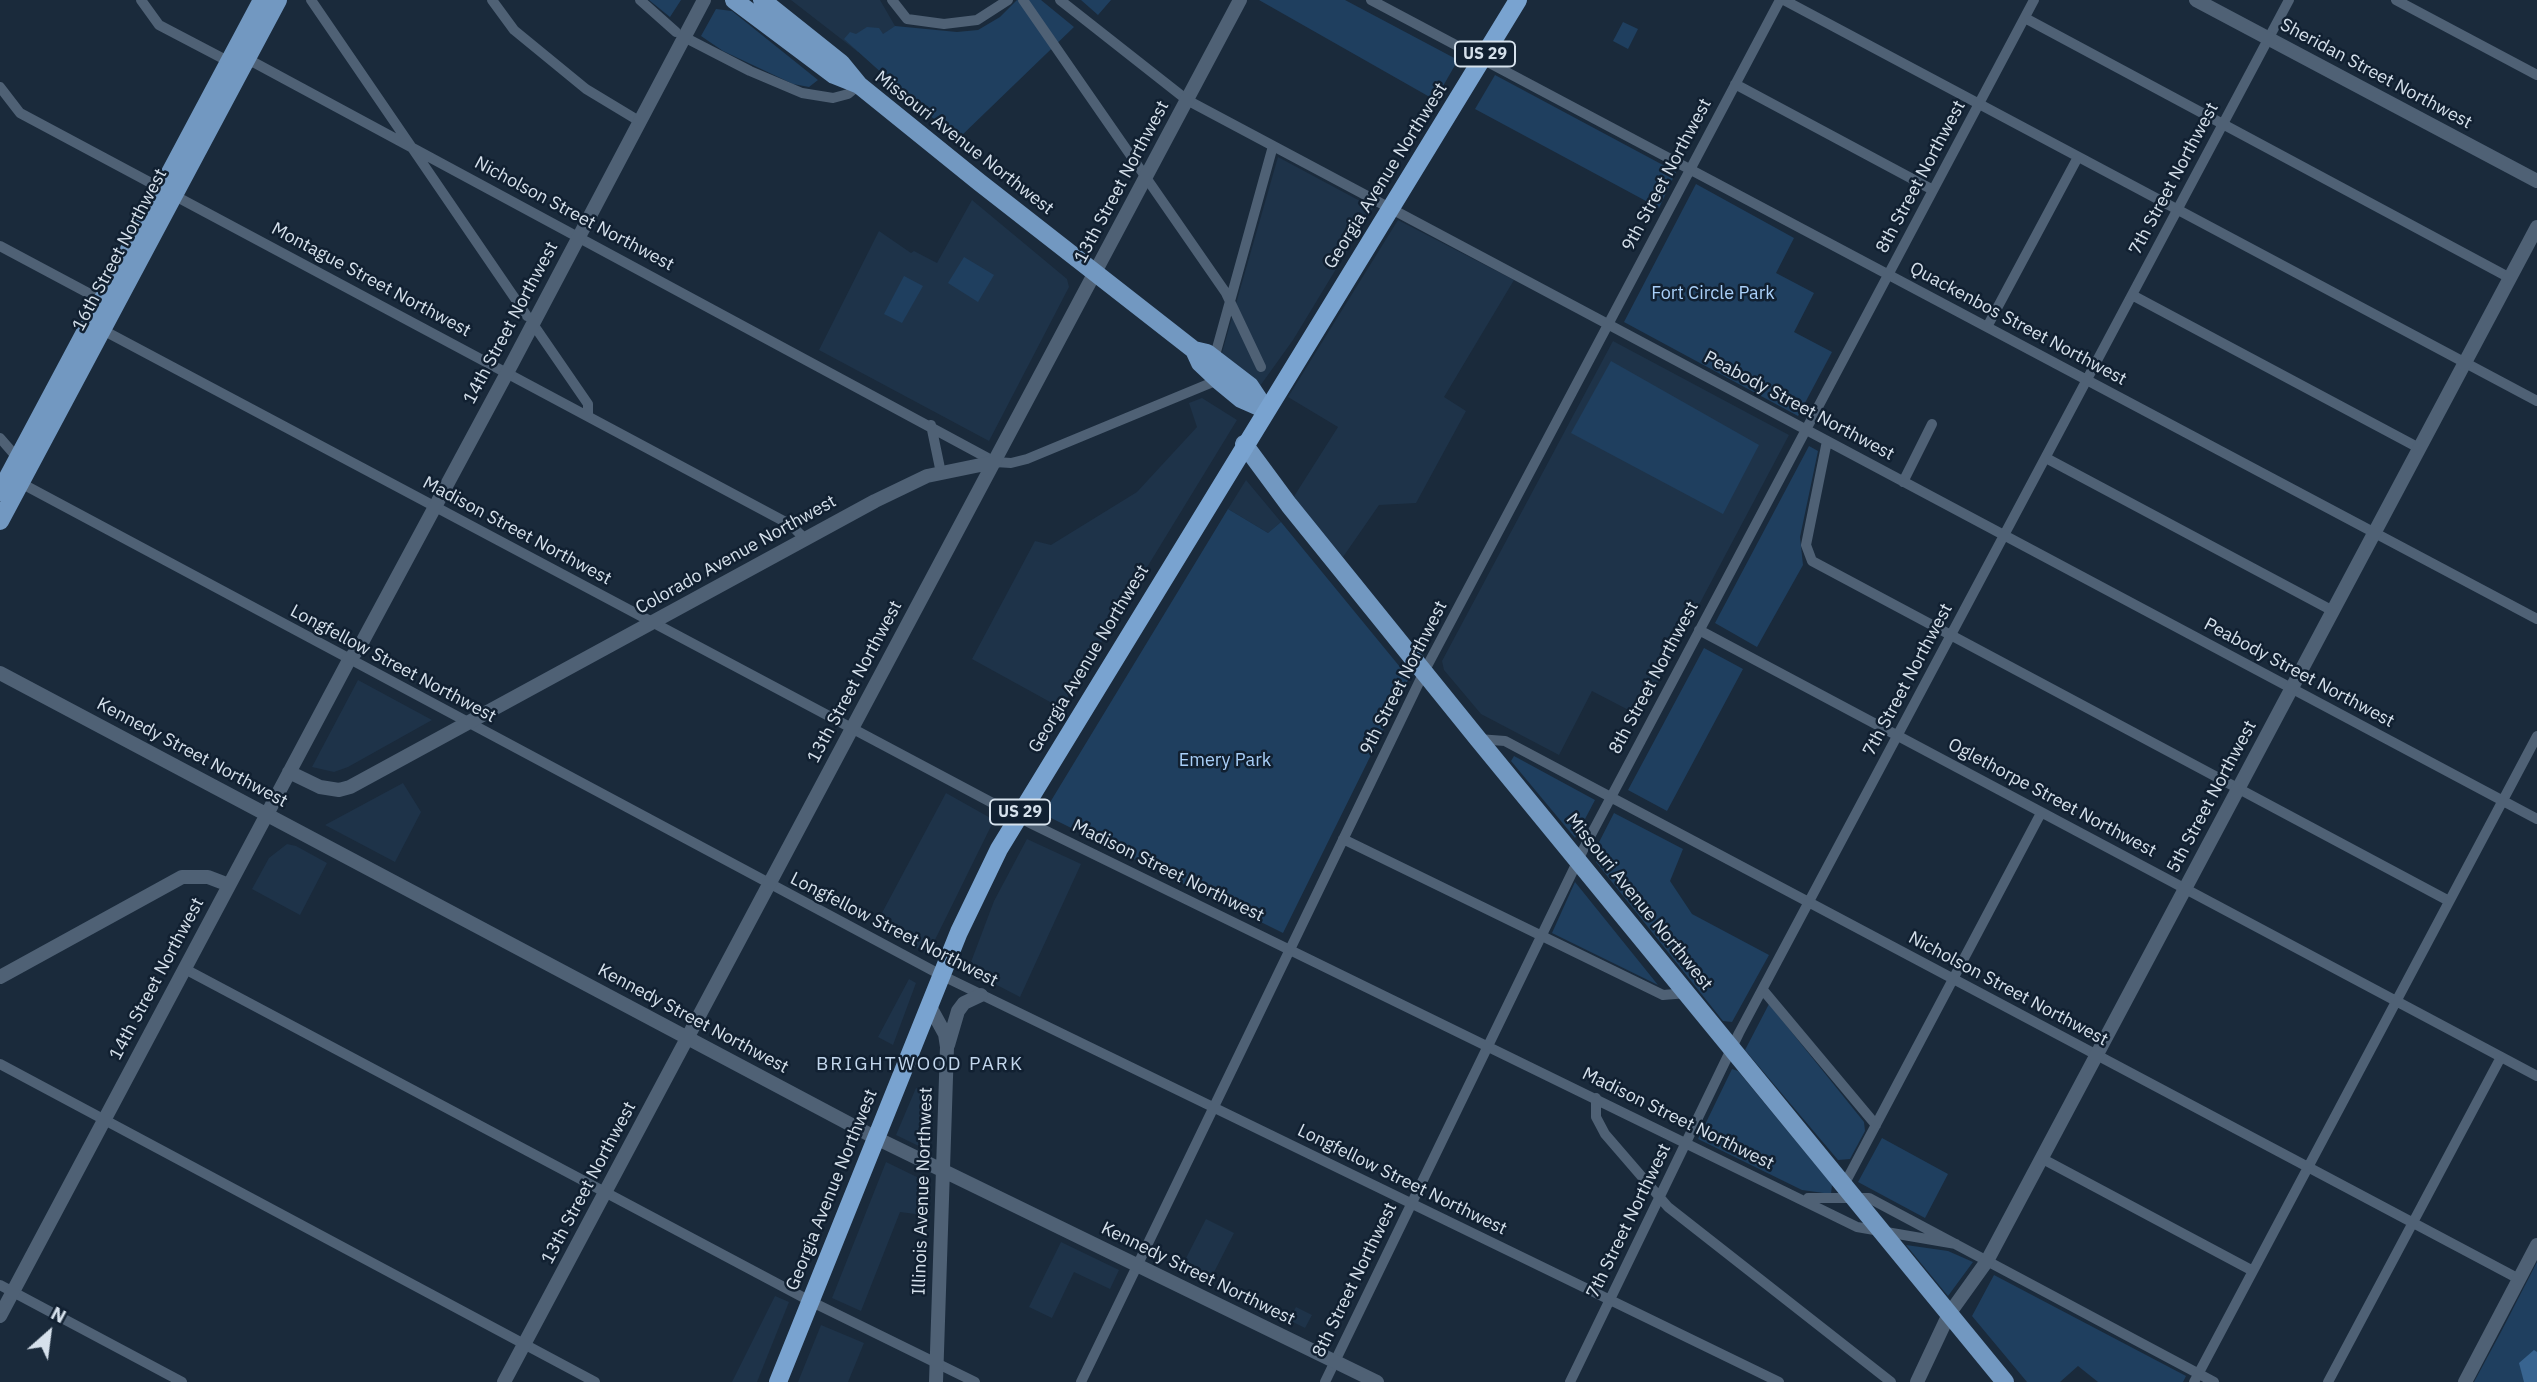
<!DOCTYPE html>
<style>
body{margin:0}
#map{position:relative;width:2537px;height:1382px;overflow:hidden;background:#1a2a3b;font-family:"IBM Plex Sans",sans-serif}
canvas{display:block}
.north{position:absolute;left:14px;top:1298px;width:70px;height:70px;-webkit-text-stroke:5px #112031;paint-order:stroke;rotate:28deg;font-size:19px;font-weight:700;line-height:28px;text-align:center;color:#d6e1ec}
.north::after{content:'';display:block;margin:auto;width:24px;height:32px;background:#d6e1ec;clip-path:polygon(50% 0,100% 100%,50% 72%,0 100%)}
</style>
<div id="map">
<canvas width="2537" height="1382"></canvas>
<div class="north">N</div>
</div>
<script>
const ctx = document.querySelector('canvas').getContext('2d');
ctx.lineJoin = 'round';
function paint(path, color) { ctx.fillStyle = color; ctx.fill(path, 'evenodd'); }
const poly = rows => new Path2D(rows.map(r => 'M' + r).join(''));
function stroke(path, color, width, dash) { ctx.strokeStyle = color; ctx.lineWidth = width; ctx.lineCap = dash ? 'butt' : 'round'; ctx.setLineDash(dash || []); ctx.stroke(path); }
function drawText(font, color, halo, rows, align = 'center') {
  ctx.font = font + ' "IBM Plex Sans",sans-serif'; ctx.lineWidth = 5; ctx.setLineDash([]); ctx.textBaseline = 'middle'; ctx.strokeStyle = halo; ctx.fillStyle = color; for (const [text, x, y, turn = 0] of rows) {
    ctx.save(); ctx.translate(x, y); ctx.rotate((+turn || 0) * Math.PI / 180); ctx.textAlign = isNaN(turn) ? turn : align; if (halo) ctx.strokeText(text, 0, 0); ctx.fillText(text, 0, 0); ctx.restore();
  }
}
const built = poly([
 [791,0,880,0,895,26,858,52],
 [1278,157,1373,208,1293,340,1260,386,1221,356],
 [972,200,1067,279,1069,287,989,441,819,350,879,231,911,253,914,251,937,263],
 [1398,220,1514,280,1444,397,1466,411,1416,503,1379,505,1343,557,1293,498,1338,427,1288,397],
 [1613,341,1789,435,1640,716,1592,691,1559,755,1481,714,1444,670,1442,661],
 [1202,398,1237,420,1061,708,972,659,1035,541,1051,545,1137,492,1197,427,1189,403],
 [1246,480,1281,522,1268,533,1228,509],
 [358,680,432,720,348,767,334,772,312,767],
 [403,783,421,812,395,862,325,825],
 [946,793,994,820,928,954,875,926],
 [1027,839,1081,864,1020,997,968,970,994,901],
 [287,844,296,846,327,863,300,915,252,889,269,858],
 [909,979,916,983,893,1045,878,1037],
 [916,1088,930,1093,929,1151,896,1135],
 [886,1162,921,1179,923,1215,900,1212,861,1311,832,1298],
 [1206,1219,1234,1233,1209,1282,1181,1268],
 [1061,1242,1119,1270,1110,1289,1074,1272,1052,1318,1029,1307],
 [775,1296,789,1302,757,1382,732,1382],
 [1296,1307,1312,1315,1305,1328,1289,1320],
 [821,1325,864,1343,848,1382,798,1382]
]);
const green = poly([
 [649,0,681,0,670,17],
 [1017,0,1041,0,1074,27,959,138,925,112,844,39,850,32,856,34,867,27,879,28,883,34,895,26,957,32,978,30,1000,17],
 [1081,0,1111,0,1098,15],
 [1259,0,1345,0,1458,60,1435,100],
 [716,9,732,11,818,80,809,87,793,84,723,51,701,36],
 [1623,22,1638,29,1628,49,1613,41],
 [1495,75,1676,172,1659,208,1475,109],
 [1696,184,1794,238,1776,273,1814,293,1794,332,1832,352,1798,416,1624,322],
 [964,257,994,275,978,302,948,283],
 [904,276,923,286,902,323,884,314],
 [1611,361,1759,445,1723,514,1571,433],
 [1809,446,1818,451,1800,537,1803,565,1757,647,1715,623],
 [1228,509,1268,533,1281,522,1409,678,1283,933,1043,814],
 [1704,648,1743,669,1667,811,1628,790],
 [1514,756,1595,800,1575,838,1511,761],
 [1614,813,1683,849,1670,881,1692,914,1769,955,1732,1022,1723,1021,1596,862,1595,850],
 [1575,882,1658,985,1552,933],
 [1769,1004,1864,1122,1865,1131,1850,1159,1838,1160,1745,1050],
 [1732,1069,1738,1071,1832,1185,1831,1194,1802,1190,1698,1139],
 [1882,1138,1948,1174,1925,1218,1858,1182],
 [1906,1245,1948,1251,1973,1262,1948,1296],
 [2537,1262,2537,1382,2474,1382,2502,1330],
 [1994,1275,2186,1376,2183,1382,2098,1382,2078,1366,2060,1382,2027,1382,1972,1316]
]);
const forest = poly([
 [2534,1350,2537,1352,2537,1382,2524,1382,2519,1363]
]);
const minor = poly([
 [141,0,159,25,222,58,255,63,995,462,1011,463,1027,459,1218,380],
 [311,0,527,316],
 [492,0,514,30,586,89,639,121],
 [640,0,676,32],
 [892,0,907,19,944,24,977,20,1008,0],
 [1023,0,1226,293,1261,367],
 [1060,0,1187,100,2537,819],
 [1371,0,2537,619],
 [1784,0,2537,401],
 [2396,0,2537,75],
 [2025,18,2510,278],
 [684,37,750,71,802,93,833,98,848,94,859,85],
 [1735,84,1933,190],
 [0,87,20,113,791,525,805,539],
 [0,246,105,302],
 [2132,295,2419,448],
 [533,324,588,404,588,416],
 [1987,327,2078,157],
 [99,328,1032,824,1857,1227,1956,1244],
 [1214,359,1273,146],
 [931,425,941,473],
 [0,438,20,461],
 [1827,441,1806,545,1812,561,2449,901],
 [2046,458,2333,611],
 [17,481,941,975,1779,1382],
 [1903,482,1932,424],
 [1699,630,2537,1076],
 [1478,739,1505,741,2519,1279],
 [1343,839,1663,995,1687,993],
 [185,969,810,1301,975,1382],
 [1763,990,1876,1125],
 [0,1064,595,1382],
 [1596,1098,1596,1117,1605,1134,1668,1207,1891,1382],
 [2041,1158,2253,1271],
 [1844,1185,2041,813],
 [1808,1198,1869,1198,2214,1382],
 [0,1285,182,1382],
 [1081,1382,1425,670,1780,0],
 [1325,1382,1584,848,2034,0],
 [1570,1382,1739,1033,2289,0],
 [2194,1382,2537,736],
 [2328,1382,2501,1057]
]);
const tertiary = poly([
 [2196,0,2537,181],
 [0,673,876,1138,1377,1382],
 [289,772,320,787,339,790,350,787,875,501,927,476,995,462],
 [0,977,182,877,208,877,229,885],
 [929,1005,945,1034,947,1047,936,1382],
 [948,1045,958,1011,964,1003,981,995],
 [0,1316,349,660,359,648,507,373,704,0],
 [504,1382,1240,0],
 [1917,1382,1949,1314,1987,1261,2537,227],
 [2465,1382,2537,1245]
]);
const primary = poly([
 [734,0,834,75,859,85],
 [762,0,841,63,859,85,979,182,1194,350,1207,353,1250,386,1266,410],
 [1194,350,1200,363,1218,380,1241,399,1266,410],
 [1244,444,1289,505,1478,739,2005,1382],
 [0,492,262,0],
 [0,521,278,0]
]);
const trunk = poly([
 [778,1382,959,932,999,849,1518,0]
]);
const shields = [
 [1485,54,60],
 [1020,812,60]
];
const shieldNames = [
 ["US 29",1485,54],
 ["US 29",1020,812]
];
const streetNames = [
 ["Sheridan Street Northwest",2376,74,28],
 ["Missouri Avenue Northwest",964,143,38],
 ["9th Street Northwest",1667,175,-62],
 ["Georgia Avenue Northwest",1386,176,-58],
 ["8th Street Northwest",1921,177,-62],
 ["7th Street Northwest",2174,179,-62],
 ["13th Street Northwest",1122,182,-62],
 ["Nicholson Street Northwest",574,214,28],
 ["16th Street Northwest",120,250,-62],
 ["Montague Street Northwest",371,280,28],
 ["14th Street Northwest",511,323,-62],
 ["Quackenbos Street Northwest",2018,324,28],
 ["Peabody Street Northwest",1799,406,28],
 ["Madison Street Northwest",517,531,28],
 ["Colorado Avenue Northwest",736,555,-29],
 ["Georgia Avenue Northwest",1089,659,-59],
 ["Longfellow Street Northwest",393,664,28],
 ["Peabody Street Northwest",2299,673,28],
 ["9th Street Northwest",1404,678,-63],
 ["8th Street Northwest",1654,678,-62],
 ["7th Street Northwest",1908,680,-62],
 ["13th Street Northwest",855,682,-62],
 ["Kennedy Street Northwest",192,753,28],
 ["5th Street Northwest",2212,797,-62],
 ["Oglethorpe Street Northwest",2052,798,28],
 ["Madison Street Northwest",1168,871,26],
 ["Missouri Avenue Northwest",1639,902,51],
 ["Longfellow Street Northwest",894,930,27],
 ["14th Street Northwest",157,979,-62],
 ["Nicholson Street Northwest",2008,989,28],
 ["Kennedy Street Northwest",693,1019,28],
 ["Madison Street Northwest",1678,1119,26],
 ["Longfellow Street Northwest",1402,1180,26],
 ["13th Street Northwest",589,1183,-62],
 ["Georgia Avenue Northwest",832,1190,-68],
 ["Illinois Avenue Northwest",923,1191,-88],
 ["7th Street Northwest",1629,1221,-64],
 ["Kennedy Street Northwest",1198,1274,26],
 ["8th Street Northwest",1355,1280,-64]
];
const parkNames = [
 ["Fort Circle Park",1713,294],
 ["Emery Park",1225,761]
];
const neighbourhoodNames = [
 ["BRIGHTWOOD PARK",920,1065]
];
paint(built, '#1e3349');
paint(green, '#1f3f5f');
paint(forest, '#386490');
stroke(minor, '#4f6175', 10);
stroke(tertiary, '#4f6175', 14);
stroke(primary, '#7298c1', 18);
stroke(trunk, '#79a3d0', 18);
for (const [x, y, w] of shields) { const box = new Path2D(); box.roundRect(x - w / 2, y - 12.5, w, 25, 5); ctx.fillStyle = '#112031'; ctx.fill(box); stroke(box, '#d6e1ec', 2); }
drawText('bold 16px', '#d6e1ec', null, shieldNames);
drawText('18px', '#d6e1ec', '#112031', streetNames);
drawText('18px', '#aad0f9', '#112031', parkNames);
ctx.letterSpacing = '2px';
drawText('19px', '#c3d7ed', '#112031', neighbourhoodNames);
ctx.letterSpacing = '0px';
</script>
